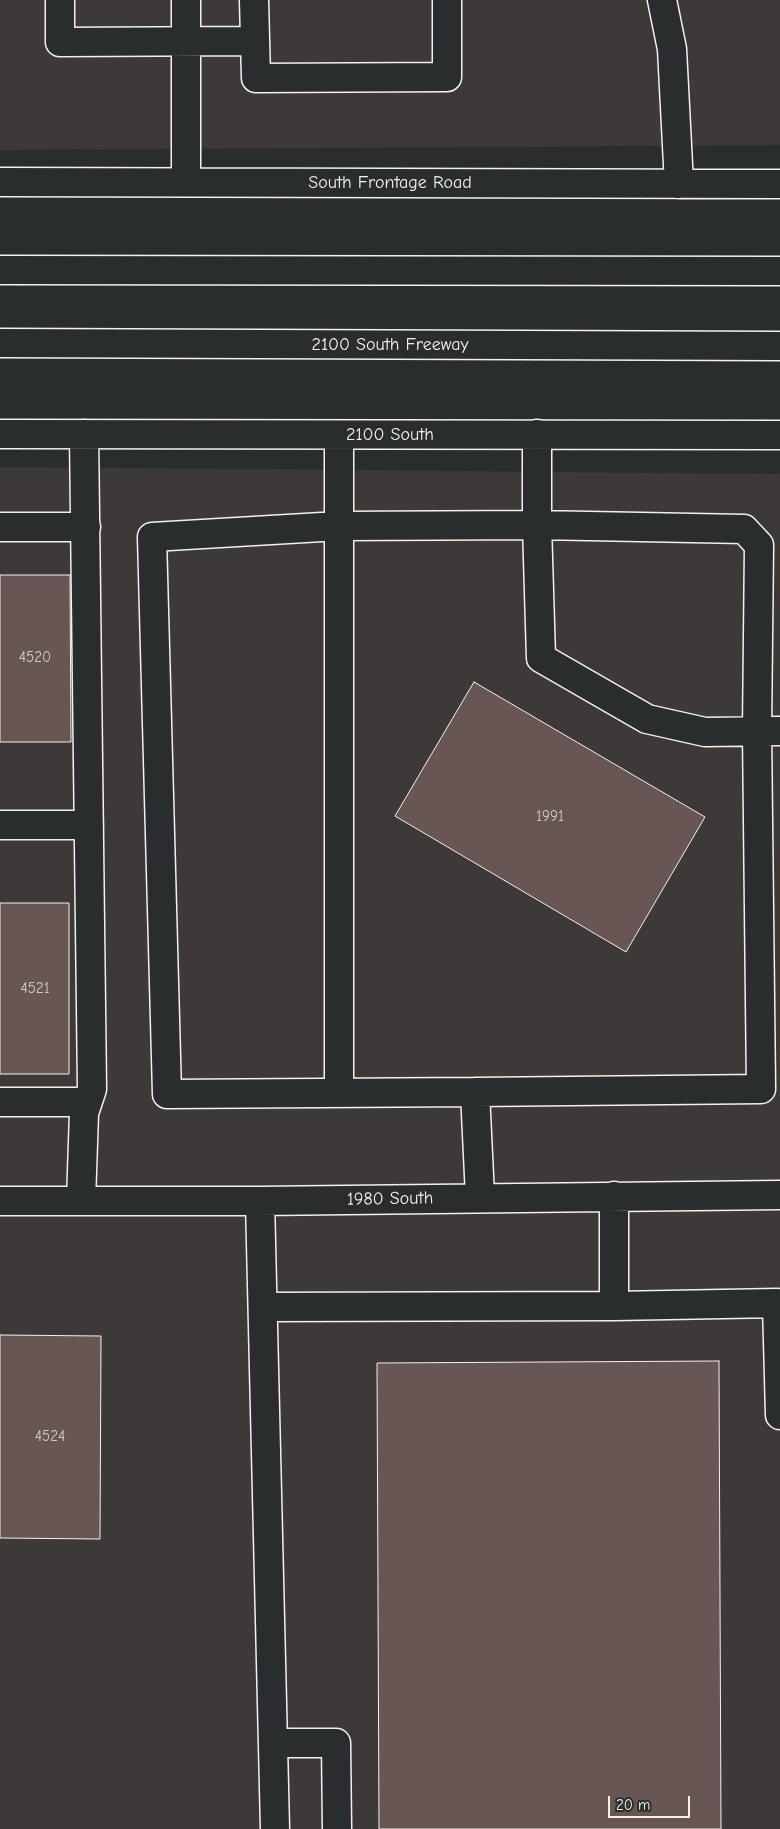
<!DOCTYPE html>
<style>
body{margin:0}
#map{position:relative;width:780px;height:1829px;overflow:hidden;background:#2a2d2e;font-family:"Comic Neue",sans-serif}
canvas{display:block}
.scale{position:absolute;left:608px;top:1796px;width:82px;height:22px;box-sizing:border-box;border:2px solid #f4f1e8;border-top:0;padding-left:6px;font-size:15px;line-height:18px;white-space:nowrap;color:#f4f1e8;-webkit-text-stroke:4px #2a2d2e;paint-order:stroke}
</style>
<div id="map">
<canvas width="780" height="1829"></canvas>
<div class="scale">20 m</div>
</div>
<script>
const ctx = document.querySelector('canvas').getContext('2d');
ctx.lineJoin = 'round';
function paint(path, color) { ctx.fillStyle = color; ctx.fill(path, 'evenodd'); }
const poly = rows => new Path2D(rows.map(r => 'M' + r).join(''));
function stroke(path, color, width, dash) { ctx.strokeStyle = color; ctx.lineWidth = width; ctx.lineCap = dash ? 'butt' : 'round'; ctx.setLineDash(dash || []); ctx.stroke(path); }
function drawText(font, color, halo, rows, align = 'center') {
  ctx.font = font + ' "Comic Neue",sans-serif'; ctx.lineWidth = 5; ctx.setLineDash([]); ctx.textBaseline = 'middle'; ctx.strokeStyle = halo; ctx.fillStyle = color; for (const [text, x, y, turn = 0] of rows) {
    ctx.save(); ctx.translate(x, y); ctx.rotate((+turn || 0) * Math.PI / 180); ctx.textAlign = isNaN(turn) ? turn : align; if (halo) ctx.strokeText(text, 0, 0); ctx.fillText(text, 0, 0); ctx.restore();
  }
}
const built = poly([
 [0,0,780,0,780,145,0,150],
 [0,467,780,474,780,1829,0,1829]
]);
const building = poly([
 [0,575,70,575,71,742,0,742,0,575],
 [474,682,705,817,626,952,395,816,474,682],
 [0,903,69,903,69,1074,0,1074,0,903],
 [0,1335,101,1336,100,1539,0,1538,0,1335],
 [719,1361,721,1829,379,1829,377,1363,719,1361]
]);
const minor = poly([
 [60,0,60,42,255,41],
 [254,0,256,78,447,77,447,0],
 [662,0,672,49,679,184],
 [0,182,780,184],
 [186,182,186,0],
 [0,434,780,435],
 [537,434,537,525,541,658,647,719,705,732,780,731],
 [339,435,339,526,537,525,744,529,759,545,757,731,761,1089,475,1092,480,1197],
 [0,527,86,527],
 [0,825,89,825],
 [339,1093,339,526,152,537,167,1094,475,1092],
 [0,1102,87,1102],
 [614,1196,614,1306],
 [0,1201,260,1201,780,1195],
 [81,1201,84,1113,92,1089,84,434],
 [260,1201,275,1829],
 [263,1307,614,1306,777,1303,780,1415],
 [273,1743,336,1743,337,1829]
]);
const highway = poly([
 [0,270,780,271],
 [0,343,780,346]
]);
const numberNames = [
 ["4520",35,658],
 ["1991",550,817],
 ["4521",35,989],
 ["4524",50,1437]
];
const streetNames = [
 ["South Frontage Road",390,183],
 ["2100 South Freeway",390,345],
 ["2100 South",390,435],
 ["1980 South",390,1199,-1]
];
paint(built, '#3d3939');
paint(building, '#685654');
stroke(building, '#f4f1e8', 1);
stroke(minor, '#f4f1e8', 31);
stroke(highway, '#f4f1e8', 31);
stroke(minor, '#2a2d2e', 28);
stroke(highway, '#2a2d2e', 28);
drawText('15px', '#d1cac3', null, numberNames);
drawText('18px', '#f4f1e8', '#2a2d2e', streetNames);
</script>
